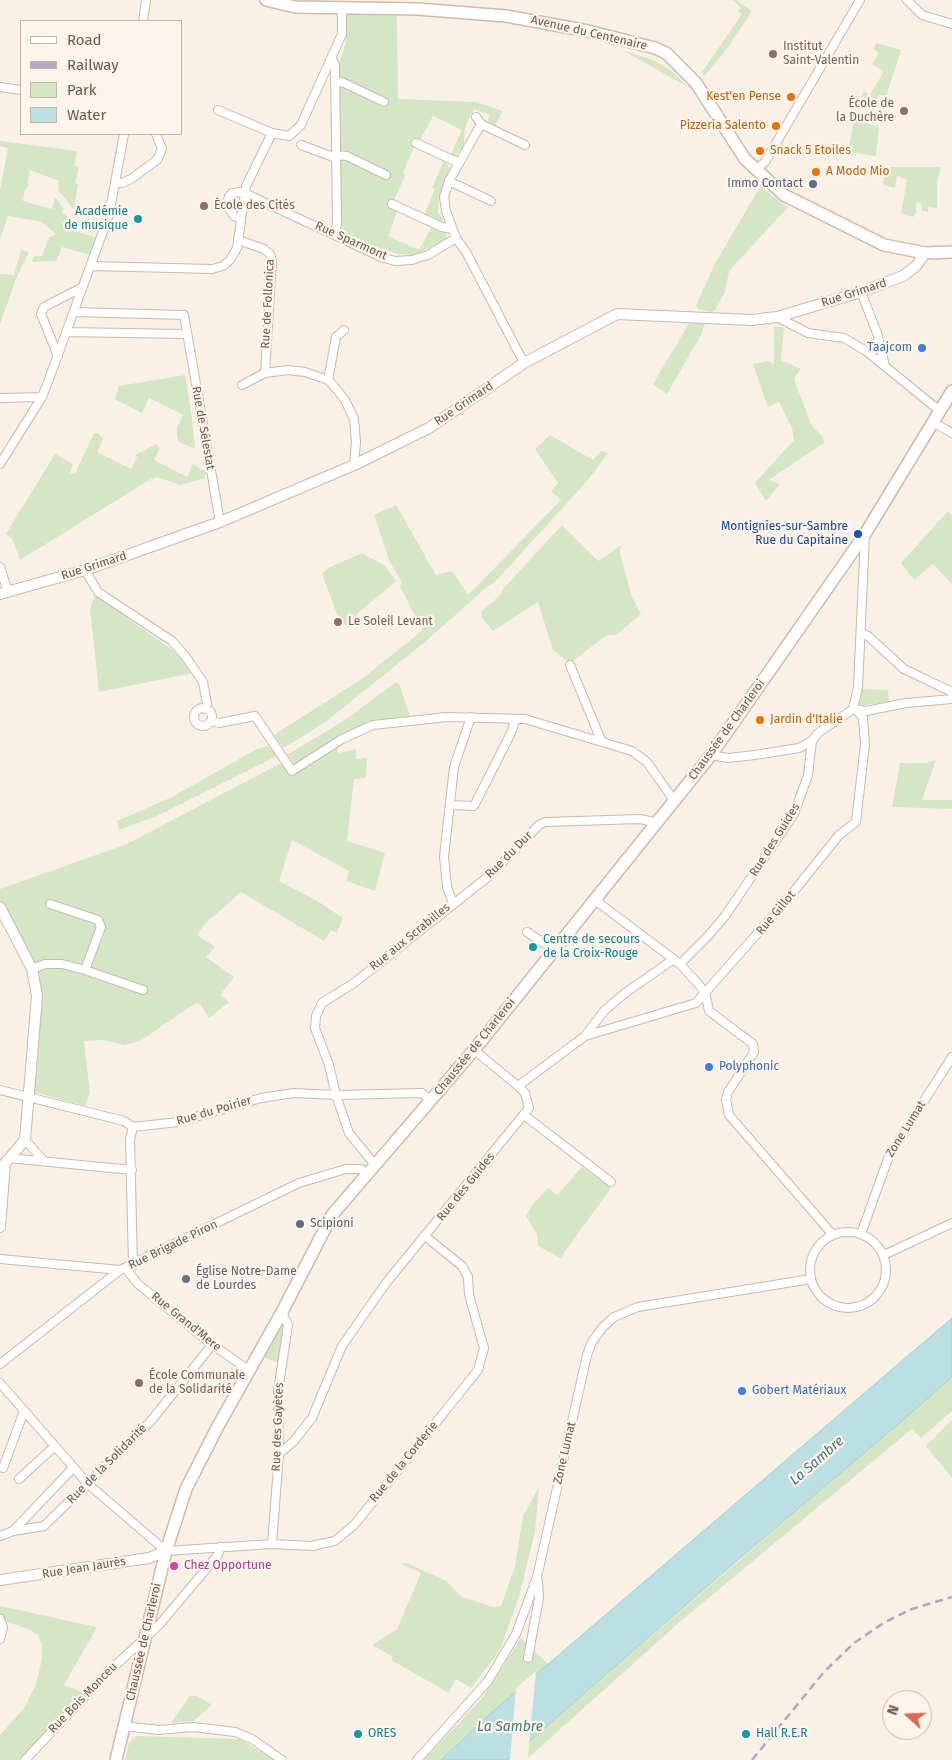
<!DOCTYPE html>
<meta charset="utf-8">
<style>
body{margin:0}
#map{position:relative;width:952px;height:1760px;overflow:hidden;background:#faf1e6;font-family:"Fira Sans",sans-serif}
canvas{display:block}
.legend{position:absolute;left:20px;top:20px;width:162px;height:115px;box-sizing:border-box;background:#fdf5ec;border:1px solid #c5b6ac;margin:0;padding:6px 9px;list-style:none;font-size:15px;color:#71574d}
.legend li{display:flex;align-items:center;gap:10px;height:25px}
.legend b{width:25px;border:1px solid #c5b6ac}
.north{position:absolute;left:882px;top:1690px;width:50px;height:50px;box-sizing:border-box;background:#fdf5ec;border:1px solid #c5b6ac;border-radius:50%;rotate:290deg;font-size:14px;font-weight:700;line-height:20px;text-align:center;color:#71574d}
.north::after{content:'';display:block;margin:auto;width:18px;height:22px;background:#d96a56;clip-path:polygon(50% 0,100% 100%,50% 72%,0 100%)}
</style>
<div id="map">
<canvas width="952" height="1760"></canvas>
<ul class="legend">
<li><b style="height:6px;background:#fff"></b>Road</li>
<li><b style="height:6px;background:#b3a5c3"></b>Railway</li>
<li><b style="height:14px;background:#d5e6c6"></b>Park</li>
<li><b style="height:14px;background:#bcdfe2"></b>Water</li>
</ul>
<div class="north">N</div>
</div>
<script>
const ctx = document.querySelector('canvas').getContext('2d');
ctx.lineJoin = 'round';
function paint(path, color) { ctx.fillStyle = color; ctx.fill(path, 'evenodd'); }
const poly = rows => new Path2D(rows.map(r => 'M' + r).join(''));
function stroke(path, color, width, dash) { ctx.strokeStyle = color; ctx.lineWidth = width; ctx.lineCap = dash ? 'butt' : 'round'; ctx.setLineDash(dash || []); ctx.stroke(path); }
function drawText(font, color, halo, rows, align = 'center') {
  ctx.font = font + ' "Fira Sans",sans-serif'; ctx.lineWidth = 4.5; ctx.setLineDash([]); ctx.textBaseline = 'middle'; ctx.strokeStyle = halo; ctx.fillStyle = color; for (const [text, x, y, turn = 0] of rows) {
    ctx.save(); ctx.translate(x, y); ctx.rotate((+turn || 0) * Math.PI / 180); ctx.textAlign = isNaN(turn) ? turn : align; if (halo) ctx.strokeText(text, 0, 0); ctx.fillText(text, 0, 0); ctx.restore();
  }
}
const green = poly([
 [731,0,736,0,752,11,726,50,704,77,702,72,742,14,738,11,741,7],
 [346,14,397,16,398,99,475,102,503,111,494,127,488,121,489,115,474,109,465,127,464,145,455,156,451,154,462,130,433,116,419,142,416,143,403,172,405,176,392,204,398,209,388,236,419,250,432,226,446,234,447,239,415,255,398,254,344,236,337,196,341,152,339,63,346,42],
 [876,43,901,50,886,97,879,94,877,100,861,97,864,91,870,95,884,71,872,64,879,53,874,49],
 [622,50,653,60,669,69,688,87],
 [854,121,879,126,876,156,848,152],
 [0,141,77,151,74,165,79,167,75,183,78,184,74,210,58,190,59,181,30,170,27,183,30,184,25,190,23,201,52,209,55,197,64,209,62,212,68,217,67,229,95,237,90,255,62,247,56,261,31,262,35,256,42,256,49,238,56,234,42,222,8,216,0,239,0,190,8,148,0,146],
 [444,160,450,168,439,196,438,212,443,219,441,224,424,216,435,189,432,188],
 [886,167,941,167,937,182,937,208,928,207,928,212,922,211,922,204,916,202,916,213,913,217,901,213,907,180,897,176,895,188,883,185],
 [761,185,772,196,788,207,729,271,725,292,715,310,712,312,698,309,696,305,716,262],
 [21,250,29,252,16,279,0,324,0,274,14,275],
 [689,323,705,324,701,335,667,394,653,384],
 [774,327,784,327,781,360,801,369,794,378,796,385,812,426,823,437,824,443,769,480,780,484,766,501,755,483,794,440,792,428,779,402,768,407,753,364,768,361,774,364],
 [185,375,191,411,195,447,193,448,179,442,177,436,177,428,183,415,149,398,142,413,115,399,119,386],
 [94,433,98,433,103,439,97,452,131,469,137,457,135,455,156,444,160,448,154,460,187,477,193,464,206,472,205,478,180,485,157,477,151,479,20,560,13,540,6,534,55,454,73,464,70,473,75,474],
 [550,435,593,460,601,451,608,453,588,480,494,583,489,585,425,642,324,723,284,748,274,735,363,678,423,630,399,585,402,583,389,560,374,515,396,505,436,575,452,571,468,595,561,500,551,491,558,483,535,449],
 [948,511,952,516,952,584,933,564,914,580,901,563],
 [562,525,598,561,621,545,620,554,632,597,641,614,616,635,607,635,570,663,553,650,538,602,493,631,482,618,481,612,500,595,503,589],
 [362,553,385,566,396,581,357,614,356,626,348,628,337,614,322,574,328,568],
 [95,595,174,651,193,673,99,692,90,609],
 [396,682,399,684,410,716,371,722,335,743,338,753,356,749,356,759,367,758,366,778,354,779,347,841,385,853,375,891,346,881,349,871,292,840,279,881,319,902,343,918,337,933,331,930,324,941,241,892,204,925,197,935,215,947,206,957,234,977,220,995,229,1002,209,1018,200,1004,196,1003,140,1041,125,1045,103,1040,84,1041,90,1093,85,1106,33,1092,36,979,0,899,0,889,127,844,279,764,294,769,295,765,287,755,345,720],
 [860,689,888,690,889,702,857,706],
 [268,746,277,756,157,816,119,830,117,821,170,798,257,749],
 [936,760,922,800,952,800,952,809,892,807,900,763,925,763],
 [582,1167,611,1188,563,1254,562,1259,538,1246,537,1234,526,1216,533,1204,548,1188,557,1195],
 [280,1327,285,1330,279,1363,262,1357],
 [952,1377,952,1411,921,1438,912,1429,682,1620,528,1758,529,1742],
 [952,1420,952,1478,926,1446],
 [539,1487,535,1532,519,1597,499,1652,471,1688,456,1679,449,1693,391,1660,393,1657,372,1645,397,1629,421,1573,400,1564,407,1563,446,1581,462,1597,493,1607,501,1606,515,1566,523,1516],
 [0,1606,97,1627,64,1685,87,1694,25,1760,0,1760,0,1735,25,1707,36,1684,42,1659,42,1645,38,1635,30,1630,0,1619],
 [521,1638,548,1664,491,1713,441,1760,424,1760,483,1697],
 [190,1696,197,1696,212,1705,194,1721,171,1723],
 [136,1736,240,1739,274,1760,125,1760,129,1743]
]);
const water = poly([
 [952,1318,952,1377,903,1420,732,1565,508,1760,441,1760,491,1713,952,1318]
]);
const pier = poly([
 [536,1671,529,1745,510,1760,516,1688]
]);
const minor = poly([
 [907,0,922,15,952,24],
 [143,21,146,0],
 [332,59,335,65,337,224,334,234],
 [335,81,344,83,384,102],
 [0,87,21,90],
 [476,117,481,124,449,181,444,197,446,211,456,238,466,252,524,363],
 [481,124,525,145],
 [272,133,289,136,301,125,342,34,342,8],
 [416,143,459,163],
 [301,145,336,158],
 [336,155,347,156,386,175],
 [755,170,765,162,860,0],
 [449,181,491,201],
 [116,183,122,183,131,179,157,160,162,149,156,134],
 [392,204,442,227,452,229],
 [240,219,234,216,227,206,229,196,232,193,241,192,253,197,381,257,395,261,412,260,428,255,456,238],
 [238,240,264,249,270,254,272,260,265,373,288,370,305,372,328,380,333,385,345,400,354,419,356,442,354,465],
 [91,266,212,269,223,266,230,260,237,248,246,186,272,133,218,110],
 [861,292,877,333,885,366],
 [74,312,184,315,220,522],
 [777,317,808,333,844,338,866,351,940,411],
 [66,332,186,334],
 [58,356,41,314,44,307,83,287],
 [328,380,336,337,344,330],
 [242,385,265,373],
 [0,398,42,397],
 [934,423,952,433],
 [0,464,42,397,49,379,109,215,124,134],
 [0,567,8,592],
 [85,570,98,592,172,641,186,657,203,682,207,704,205,709],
 [862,633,868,636,904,669,952,692],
 [570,665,601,740],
 '194 717a9 9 0 1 1 18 0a9 9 0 1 1-18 0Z',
 [854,709,866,711,906,703,952,699],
 [211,721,219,723,255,716,292,771,342,739,373,725,447,717,525,719,632,751,647,762,675,802],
 [711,755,728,758,755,755,799,748,812,741],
 [450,805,474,806,512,731,515,720],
 [595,900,680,964,700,986,706,996,709,1011,753,1044,754,1052,728,1092,726,1099,729,1115,833,1235],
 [453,903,447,887,444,857,454,767,471,717],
 [527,932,554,950],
 [680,964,708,936,725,916,794,814,808,775,812,741,818,733,853,709,858,687,865,536],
 [32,969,45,964,62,964,85,970,101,927,98,920,50,904],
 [85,970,143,990],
 [585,1036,696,1003,786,901,839,835,856,822,865,744,863,718,857,711],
 [474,1050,518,1086],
 [0,1090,124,1121,133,1127,178,1122,261,1098,294,1093,336,1095,422,1093,431,1101],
 [524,1115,611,1182],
 [25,1140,44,1161],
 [9,1158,132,1170],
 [375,1165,349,1133,336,1095,329,1065,315,1028,316,1016,322,1003,354,983,489,876,539,825,545,822,640,819,658,823],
 '810 1270a38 38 0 1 1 76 0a38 38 0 1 1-76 0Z',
 [861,1234,889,1156,952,1057],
 [884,1255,952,1223],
 [0,1259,120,1270],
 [133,1266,130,1139,133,1127],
 [126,1269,138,1284,210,1343,250,1371],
 [0,1364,120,1270,299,1183,346,1169,361,1169,367,1173],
 [0,1383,88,1484,166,1551,272,1544,312,1546,335,1541,355,1524,478,1370,484,1348,469,1295,468,1277,462,1266,425,1236],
 [279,1454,294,1441,312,1418,342,1346,386,1283,529,1108,525,1093,518,1086,585,1036,604,1011,625,993,674,959],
 [3,1468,24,1411],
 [19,1479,55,1446],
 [13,1531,73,1468],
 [0,1536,13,1531,44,1526,150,1422,212,1345],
 [272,1544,279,1454,278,1391,288,1325,282,1312],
 [0,1619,3,1627,0,1639],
 [528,1658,539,1598,538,1581],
 [124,1726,159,1730,193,1727,235,1732,252,1739,282,1760],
 [25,1760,106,1674,159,1625,218,1555,220,1547],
 [417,1760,488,1681,516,1634,537,1577,587,1355,592,1342,602,1328,614,1317,638,1307,811,1279]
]);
const tertiary = poly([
 [0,594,85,570,220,522,354,465,429,428,524,363,617,314,752,320,777,317,861,292,903,276,916,266,925,253],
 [0,907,32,969,37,996,25,1140,5,1163,0,1227],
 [0,1580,149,1558,166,1551]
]);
const secondary = poly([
 [266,0,295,7,417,9,506,16,588,31,655,48,666,53,696,83,745,159,784,195,884,245,925,253,952,252],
 [116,1760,166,1551,186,1489,217,1428,282,1312,332,1215,474,1050,711,755,865,534,952,391]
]);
const rail = poly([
 [752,1760,824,1672,854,1643,885,1622,912,1609,952,1597]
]);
const markers = [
 [773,54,5,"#8d6e63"],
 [791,97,5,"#e8710a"],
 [904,111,5,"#8d6e63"],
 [776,126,5,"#e8710a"],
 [760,151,5,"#e8710a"],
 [816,172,5,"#e8710a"],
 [813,184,5,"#5c6f8a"],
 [204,206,5,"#8d6e63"],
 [138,219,5,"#0f9aa8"],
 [922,348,5,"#3f7fe0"],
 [858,534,5,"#1a4fb4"],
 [338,622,5,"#8d6e63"],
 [760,720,5,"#e8710a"],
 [533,947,5,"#0f9aa8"],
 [709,1067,5,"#3f7fe0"],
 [300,1224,5,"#5c6f8a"],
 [186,1279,5,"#6b7280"],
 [139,1383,5,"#8d6e63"],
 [742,1391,5,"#3f7fe0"],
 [174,1566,5,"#d1479c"],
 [358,1734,5,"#0f9aa8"],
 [746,1734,5,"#0f9aa8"]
];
const streetNames = [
 ["Avenue du Centenaire",589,33,13],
 ["Rue Sparmont",351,241,24],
 ["Rue Grimard",854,293,-18],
 ["Rue de Follonica",268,304,-87],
 ["Rue Grimard",464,404,-34],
 ["Rue de Sélestat",203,428,80],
 ["Rue Grimard",94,566,-18],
 ["Chaussée de Charleroi",727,730,-54],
 ["Rue des Guides",775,840,-58],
 ["Rue du Dur",509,855,-45],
 ["Rue Gillot",776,913,-50],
 ["Rue aux Scrabilles",410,937,-39],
 ["Chaussée de Charleroi",475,1047,-51],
 ["Rue du Poirier",214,1111,-16],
 ["Zone Lumat",906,1129,-58],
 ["Rue des Guides",466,1187,-51],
 ["Rue Brigade Piron",173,1245,-26],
 ["Rue Grand'Mere",186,1322,39],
 ["Rue des Gayètes",278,1427,-88],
 ["Zone Lumat",565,1453,-77],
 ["Rue de la Corderie",404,1462,-51],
 ["Rue de la Solidarité",107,1464,-45],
 ["Rue Jean Jaurès",84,1568,-9],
 ["Chaussée de Charleroi",144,1642,-77],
 ["Rue Bois Monceu",83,1698,-46]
];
const educationNames = [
 ["Institut",783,47],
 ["Saint-Valentin",783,61],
 ["École de",894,104,"right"],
 ["la Duchère",894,118,"right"],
 ["École des Cités",214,206],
 ["Le Soleil Levant",348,622],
 ["École Communale",149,1376],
 ["de la Solidarité",149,1390]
];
const foodNames = [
 ["Kest'en Pense",781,97,"right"],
 ["Pizzeria Salento",766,126,"right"],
 ["Snack 5 Etoiles",770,151],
 ["A Modo Mio",826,172],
 ["Jardin d'Italie",770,720]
];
const serviceNames = [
 ["Immo Contact",803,184],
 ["Scipioni",310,1224,"left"]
];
const cultureNames = [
 ["Académie",128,212,"right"],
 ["de musique",128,226,"right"],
 ["Centre de secours",543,940],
 ["de la Croix-Rouge",543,954],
 ["ORES",368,1734],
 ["Hall R.E.R",756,1734]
];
const shopNames = [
 ["Taajcom",912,348,"right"],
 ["Polyphonic",719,1067],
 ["Gobert Matériaux",752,1391]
];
const transitNames = [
 ["Montignies-sur-Sambre",848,527],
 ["Rue du Capitaine",848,541]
];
const worshipNames = [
 ["Église Notre-Dame",196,1272],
 ["de Lourdes",196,1286]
];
const hotelNames = [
 ["Chez Opportune",184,1566]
];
const waterNames = [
 ["La Sambre",817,1461,-41],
 ["La Sambre",510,1727]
];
paint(green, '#d5e6c6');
paint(water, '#bcdfe2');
stroke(water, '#a3cfd3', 1);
paint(pier, '#faf1e6');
stroke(minor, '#cbb8ad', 10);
stroke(tertiary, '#cbb8ad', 12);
stroke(secondary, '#cfbaae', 14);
stroke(minor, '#fff', 8);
stroke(tertiary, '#fff', 10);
stroke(secondary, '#fff', 11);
stroke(rail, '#b3a5c3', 2.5, [8, 5]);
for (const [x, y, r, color] of markers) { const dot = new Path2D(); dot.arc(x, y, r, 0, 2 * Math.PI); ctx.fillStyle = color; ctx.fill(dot); stroke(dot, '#fdf5ec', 2); }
drawText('12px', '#71574d', '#fdf5ec', streetNames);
drawText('12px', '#785e54', '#fdf5ec', educationNames, 'left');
drawText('12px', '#c56008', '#fdf5ec', foodNames, 'left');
drawText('12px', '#4e5e75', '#fdf5ec', serviceNames, 'right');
drawText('12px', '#0d838f', '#fdf5ec', cultureNames, 'left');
drawText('12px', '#366cbe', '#fdf5ec', shopNames, 'left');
drawText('12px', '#164399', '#fdf5ec', transitNames, 'right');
drawText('12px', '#5b616d', '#fdf5ec', worshipNames, 'left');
drawText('12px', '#b23c85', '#fdf5ec', hotelNames, 'left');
drawText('italic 14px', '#46777b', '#fdf5ec', waterNames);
</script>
